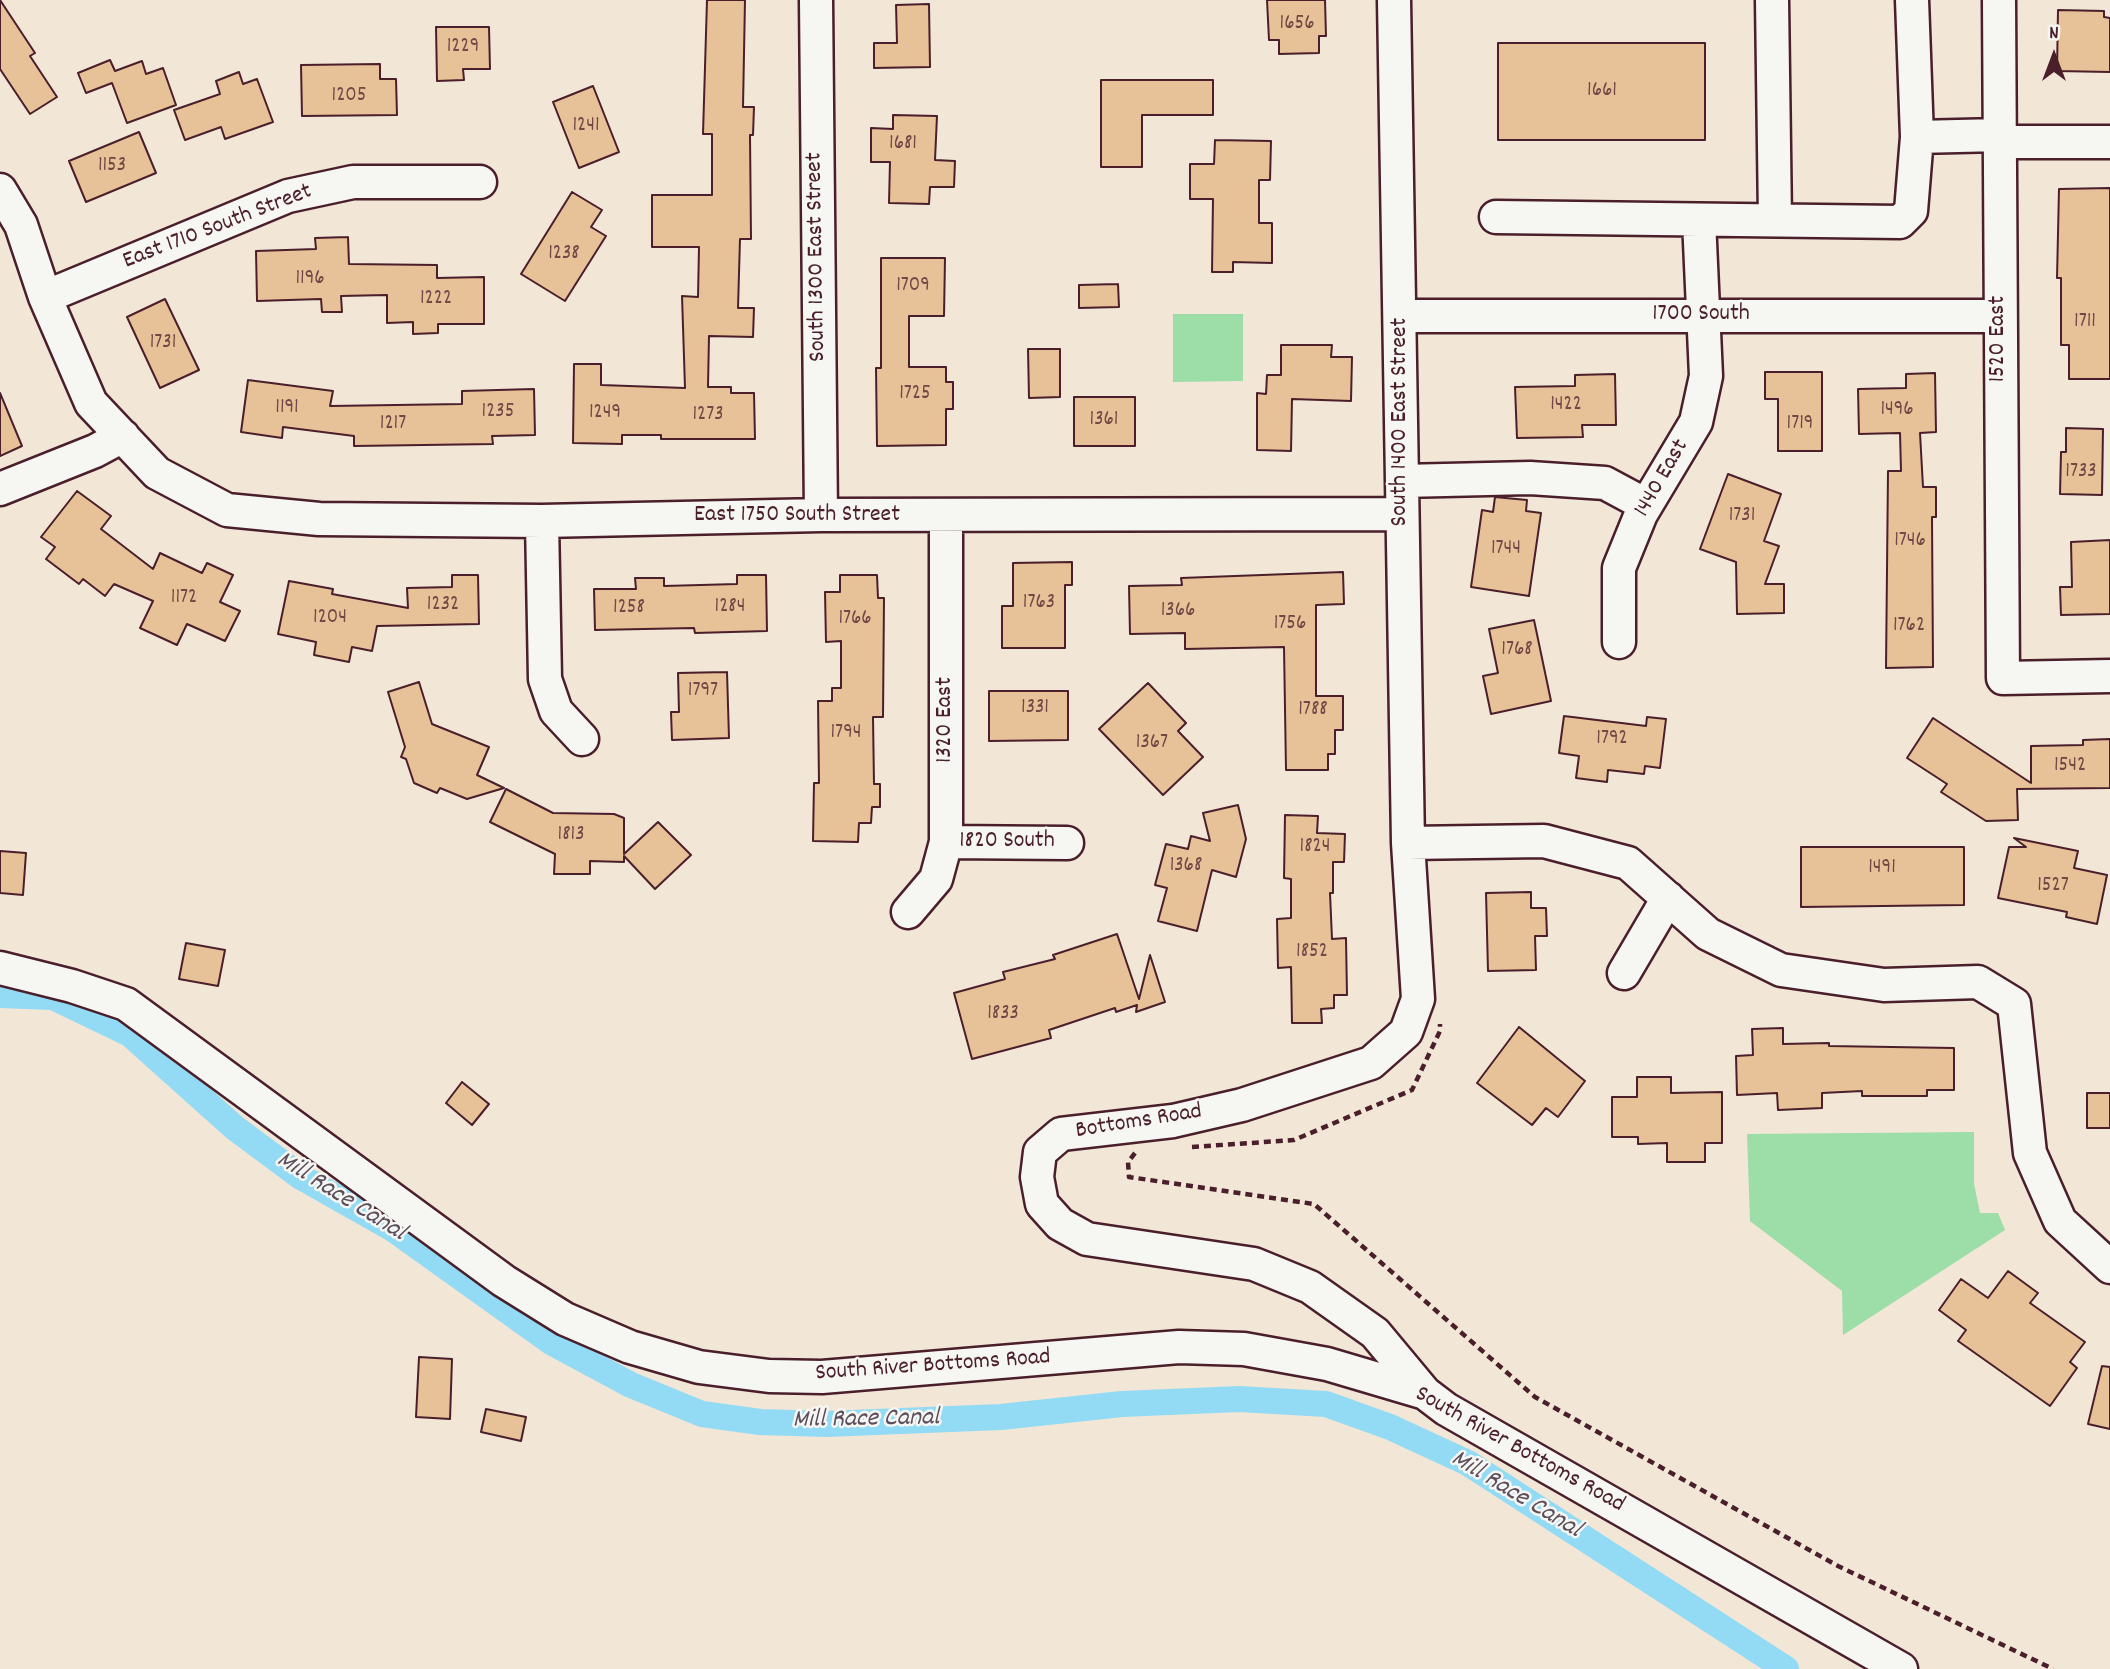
<!DOCTYPE html>
<style>
body{margin:0}
#map{position:relative;width:2110px;height:1669px;overflow:hidden;background:#f2e6d7;font-family:Dekko,sans-serif}
canvas{display:block}
.north{position:absolute;left:2019px;top:21px;width:70px;height:70px;-webkit-text-stroke:5px #f6f6f2;paint-order:stroke;rotate:0deg;font-size:19px;font-weight:700;line-height:28px;text-align:center;color:#4a1f2b}
.north::after{content:'';display:block;margin:auto;width:24px;height:32px;background:#4a1f2b;clip-path:polygon(50% 0,100% 100%,50% 72%,0 100%)}
</style>
<div id="map">
<canvas width="2110" height="1669"></canvas>
<div class="north">N</div>
</div>
<script>
const ctx = document.querySelector('canvas').getContext('2d');
ctx.lineJoin = 'round';
function paint(path, color) { ctx.fillStyle = color; ctx.fill(path, 'evenodd'); }
const poly = rows => new Path2D(rows.map(r => 'M' + r).join(''));
function stroke(path, color, width, dash) { ctx.strokeStyle = color; ctx.lineWidth = width; ctx.lineCap = dash ? 'butt' : 'round'; ctx.setLineDash(dash || []); ctx.stroke(path); }
function drawText(font, color, halo, rows, align = 'center') {
  ctx.font = font + ' Dekko,sans-serif'; ctx.lineWidth = 5; ctx.setLineDash([]); ctx.textBaseline = 'middle'; ctx.strokeStyle = halo; ctx.fillStyle = color; for (const [text, x, y, turn = 0] of rows) {
    ctx.save(); ctx.translate(x, y); ctx.rotate((+turn || 0) * Math.PI / 180); ctx.textAlign = isNaN(turn) ? turn : align; if (halo) ctx.strokeText(text, 0, 0); ctx.fillText(text, 0, 0); ctx.restore();
  }
}
const green = poly([
 [1173,314,1243,314,1243,381,1173,382],
 [1974,1132,1974,1184,1980,1213,1998,1213,2005,1230,1843,1335,1842,1291,1750,1221,1747,1134]
]);
const canal = poly([
 [0,995,53,997,130,1034,235,1128,301,1177,393,1229,551,1342,631,1385,702,1414,760,1422,826,1424,1001,1417,1122,1404,1239,1399,1326,1404,1390,1427,1468,1463,1786,1669]
]);
const building = poly([
 [0,0,35,53,30,56,57,97,30,114,0,69,0,0],
 [707,0,745,0,743,107,754,107,753,135,750,135,751,239,740,239,738,308,754,308,753,337,709,336,708,387,731,387,731,393,754,393,755,439,661,439,661,435,622,435,622,444,573,443,574,364,601,364,601,385,685,388,682,296,698,297,699,247,652,247,652,195,712,195,712,134,703,134,707,0],
 [1267,0,1325,0,1326,36,1319,36,1319,53,1279,54,1279,40,1269,40,1267,0],
 [929,4,930,67,874,68,874,43,897,43,896,5,929,4],
 [2058,10,2104,11,2104,17,2110,18,2110,72,2057,71,2058,10],
 [436,27,489,27,490,69,463,69,464,80,437,81,436,27],
 [1498,43,1705,43,1705,140,1498,140,1498,43],
 [110,60,115,71,142,61,146,74,163,68,176,105,127,123,112,83,86,93,78,73,110,60],
 [380,64,380,79,396,79,397,115,302,116,301,65,380,64],
 [239,72,243,84,257,79,273,122,225,139,221,127,185,140,174,110,220,94,216,81,239,72],
 [1101,80,1213,80,1213,115,1142,115,1142,167,1101,167,1101,80],
 [593,86,619,152,579,168,553,102,593,86],
 [893,115,937,116,935,160,955,161,954,187,930,187,929,204,889,203,890,162,871,162,871,128,893,129,893,115],
 [139,132,156,173,86,202,69,161,139,132],
 [1215,140,1271,141,1270,180,1259,180,1259,223,1272,223,1272,263,1233,262,1233,272,1212,272,1213,199,1190,199,1190,164,1214,164,1215,140],
 [2110,188,2110,379,2069,379,2069,345,2061,345,2061,278,2057,278,2059,189,2110,188],
 [572,192,602,210,591,227,606,236,565,301,521,274,572,192],
 [348,237,349,264,437,265,437,278,484,277,484,324,438,324,438,333,413,334,413,322,387,323,387,295,341,296,342,312,322,312,321,299,257,301,256,251,316,249,315,238,348,237],
 [881,258,945,258,944,316,909,316,909,367,946,367,946,382,953,382,953,409,946,409,946,445,877,446,876,368,881,368,881,258],
 [1118,284,1119,307,1079,308,1079,285,1118,284],
 [165,299,199,370,160,388,127,317,165,299],
 [1281,345,1332,345,1331,357,1352,357,1351,401,1292,399,1291,451,1257,450,1257,393,1266,394,1267,375,1281,375,1281,345],
 [1028,349,1060,349,1060,397,1029,398,1028,349],
 [1765,372,1822,372,1822,451,1778,451,1778,399,1765,399,1765,372],
 [1935,373,1936,432,1920,433,1923,487,1936,487,1936,517,1932,517,1933,667,1886,668,1888,471,1901,471,1900,433,1859,434,1858,389,1906,388,1906,374,1935,373],
 [1615,374,1616,425,1582,425,1583,437,1517,438,1515,387,1575,386,1575,375,1615,374],
 [248,380,333,391,330,406,462,404,462,391,534,389,535,435,492,436,493,444,354,446,354,436,283,427,282,438,241,432,248,380],
 [0,393,22,446,0,456,0,393],
 [1074,397,1135,397,1135,446,1074,446,1074,397],
 [2066,428,2103,429,2102,495,2060,494,2061,452,2066,452,2066,428],
 [1728,474,1781,494,1764,541,1779,546,1765,584,1784,584,1784,613,1737,614,1736,562,1700,549,1728,474],
 [77,491,111,516,101,529,153,569,160,553,202,573,207,563,233,575,220,602,240,611,225,641,187,624,177,645,140,628,153,601,114,584,105,596,83,579,79,584,46,559,55,547,41,537,77,491],
 [1495,497,1527,500,1526,511,1541,513,1529,596,1471,587,1482,510,1493,512,1495,497],
 [2110,540,2110,614,2061,615,2060,587,2072,587,2071,542,2110,540],
 [1072,562,1072,585,1065,585,1065,648,1002,648,1002,606,1013,606,1013,563,1072,562],
 [1343,572,1344,604,1316,605,1316,696,1343,696,1343,730,1335,730,1335,754,1328,754,1328,770,1286,770,1284,647,1185,649,1185,633,1130,634,1129,586,1182,585,1181,578,1343,572],
 [452,575,478,575,479,624,377,626,372,651,352,647,349,662,314,655,316,642,278,634,289,581,333,589,332,594,408,608,407,588,452,587,452,575],
 [737,575,766,575,767,631,695,633,694,628,595,630,594,589,636,589,635,578,664,578,664,586,737,584,737,575],
 [840,575,877,575,878,598,884,598,883,717,873,717,874,784,880,784,880,807,872,807,871,823,859,823,858,842,813,841,814,783,819,783,818,701,832,701,832,688,841,688,841,641,826,642,825,592,840,592,840,575],
 [1534,620,1551,701,1491,714,1483,676,1498,673,1489,629,1534,620],
 [727,672,729,738,672,740,671,712,679,712,678,673,727,672],
 [419,682,432,724,489,747,477,775,504,788,467,799,440,788,437,793,414,783,406,759,401,757,405,747,388,692,419,682],
 [1148,683,1186,723,1178,731,1203,757,1163,795,1099,729,1148,683],
 [989,691,1068,691,1068,740,989,741,989,691],
 [1564,716,1646,726,1647,717,1666,719,1660,768,1645,766,1644,774,1608,770,1607,782,1576,778,1579,756,1559,753,1564,716],
 [1933,718,2031,783,2031,746,2083,745,2083,740,2110,739,2110,788,2017,789,2018,820,1986,821,1941,792,1947,784,1907,758,1933,718],
 [506,789,553,813,614,814,624,818,624,854,658,822,691,855,655,889,624,856,624,862,590,861,590,874,554,874,555,854,490,822,506,789],
 [1238,805,1246,839,1236,877,1212,870,1197,931,1158,921,1167,888,1155,885,1166,844,1188,849,1191,836,1210,841,1203,813,1238,805],
 [1285,815,1318,816,1317,833,1345,834,1344,862,1333,862,1333,893,1330,893,1332,939,1346,938,1347,995,1334,995,1334,1008,1321,1009,1322,1023,1292,1023,1291,967,1278,968,1277,919,1291,918,1291,879,1284,878,1285,815],
 [2014,838,2078,851,2074,868,2107,875,2097,924,2066,917,2067,912,1998,898,2009,847,2026,847,2014,838],
 [1801,847,1964,847,1964,905,1801,907,1801,847],
 [0,851,26,853,23,895,0,893,0,851],
 [1531,892,1531,908,1546,908,1547,936,1535,936,1536,970,1488,971,1486,893,1531,892],
 [1117,934,1139,999,1150,955,1165,1002,1136,1012,1137,1005,1116,1012,1115,1008,1049,1030,1051,1038,972,1059,954,993,1005,979,1003,972,1055,959,1053,955,1117,934],
 [186,943,225,950,218,986,179,979,186,943],
 [1519,1027,1585,1081,1558,1117,1546,1108,1532,1125,1477,1083,1519,1027],
 [1783,1028,1783,1044,1829,1043,1829,1046,1954,1048,1954,1090,1927,1090,1927,1096,1862,1096,1862,1091,1822,1093,1822,1108,1778,1110,1777,1093,1737,1095,1736,1056,1753,1055,1752,1029,1783,1028],
 [1637,1077,1671,1077,1671,1093,1722,1092,1722,1143,1705,1143,1705,1162,1667,1162,1667,1143,1638,1144,1638,1137,1612,1137,1612,1097,1637,1097,1637,1077],
 [462,1082,489,1104,472,1125,446,1103,462,1082],
 [2087,1093,2110,1093,2110,1128,2087,1128,2087,1093],
 [2008,1271,2038,1293,2030,1303,2085,1342,2070,1362,2077,1368,2050,1406,1958,1341,1966,1330,1939,1310,1961,1279,1988,1298,2008,1271],
 [419,1357,452,1359,450,1419,416,1417,419,1357],
 [2102,1366,2110,1367,2110,1429,2088,1424,2102,1366],
 [486,1409,526,1417,521,1441,481,1432,486,1409]
]);
const path = poly([
 [1192,1147,1294,1140,1412,1090,1440,1031,1440,1024],
 [1135,1153,1128,1162,1129,1177,1314,1204,1535,1397,1838,1566,2053,1669]
]);
const minor = poly([
 [816,0,821,515],
 [1394,0,1408,843,1418,999,1406,1032,1371,1063,1242,1105,1173,1121,1061,1134,1040,1152,1037,1177,1042,1204,1060,1224,1087,1239,1254,1264,1310,1287,1375,1333,1425,1393],
 [1772,0,1775,220],
 [1912,0,1917,137,1999,135],
 [1999,0,2003,678,2110,676],
 [1999,142,2110,142],
 [0,190,21,225,45,297,91,403,157,473,227,510,319,519,542,521,821,515,1402,514],
 [1496,217,1900,222,1911,211,1917,137],
 [45,297,288,196,353,182,480,182],
 [1401,316,2000,316],
 [1402,481,1530,478,1605,483,1646,505],
 [0,489,95,451,123,436],
 [542,521,545,679,556,711,582,739],
 [1619,642,1619,568,1641,514,1696,422,1706,376,1699,220],
 [946,842,1067,843],
 [1408,843,1544,841,1628,863,1708,934,1781,970,1884,985,1978,982,2014,1004,2030,1153,2060,1221,2110,1267],
 [908,912,936,879,946,842,946,516],
 [0,968,72,986,126,1004,504,1281,565,1319,630,1347,699,1367,769,1376,822,1377,1179,1347,1244,1349,1327,1364,1425,1393,1446,1409,1901,1669],
 [1624,973,1668,898]
]);
const numberNames = [
 ["1656",1297,25],
 ["1229",463,48],
 ["1661",1602,92],
 ["1205",349,97],
 ["1241",586,127],
 ["1681",903,145],
 ["1153",112,167],
 ["1238",564,255],
 ["1196",310,280],
 ["1709",913,287],
 ["1222",436,300],
 ["1711",2085,323],
 ["1731",163,344],
 ["1725",915,395],
 ["1422",1566,406],
 ["1191",287,409],
 ["1496",1897,411],
 ["1235",498,413],
 ["1249",605,414],
 ["1273",708,416],
 ["1361",1104,421],
 ["1217",393,425],
 ["1719",1800,425],
 ["1733",2081,473],
 ["1731",1742,517],
 ["1746",1910,542],
 ["1744",1506,550],
 ["1172",184,599],
 ["1763",1039,604],
 ["1232",443,606],
 ["1284",730,608],
 ["1258",629,609],
 ["1366",1178,612],
 ["1204",330,619],
 ["1766",855,620],
 ["1756",1290,625],
 ["1762",1909,627],
 ["1768",1517,651],
 ["1797",703,692],
 ["1331",1035,709],
 ["1788",1313,711],
 ["1794",846,734],
 ["1792",1612,740],
 ["1367",1152,744],
 ["1542",2070,767],
 ["1813",571,836],
 ["1824",1315,848],
 ["1368",1186,867],
 ["1491",1882,869],
 ["1527",2053,887],
 ["1852",1312,953],
 ["1833",1003,1015]
];
const streetNames = [
 ["East 1710 South Street",218,228,-21],
 ["South 1300 East Street",818,257,-91],
 ["1700 South",1701,316],
 ["1520 East",2000,339,-90],
 ["South 1400 East Street",1402,422,-90],
 ["1440 East",1663,479,-60],
 ["East 1750 South Street",797,517],
 ["1320 East",947,720,-90],
 ["1820 South",1007,843],
 ["Bottoms Road",1139,1123,-9],
 ["South River Bottoms Road",933,1367,-4],
 ["South River Bottoms Road",1519,1451,29]
];
const waterNames = [
 ["Mill Race Canal",340,1198,32],
 ["Mill Race Canal",866,1421,-1],
 ["Mill Race Canal",1515,1496,31]
];
paint(green, '#9ddda7');
stroke(canal, '#93dbf4', 26);
paint(building, '#e7c197');
stroke(building, '#4a1f2b', 2);
stroke(minor, '#4a1f2b', 37);
stroke(path, '#4a1f2b', 4.5, [7, 5]);
stroke(minor, '#f6f6f2', 32);
drawText('21px', '#714846', null, numberNames);
drawText('24px', '#4a1f2b', '#f6f6f2', streetNames);
drawText('italic 26px', '#5c4e5d', '#f6f6f2', waterNames);
</script>
